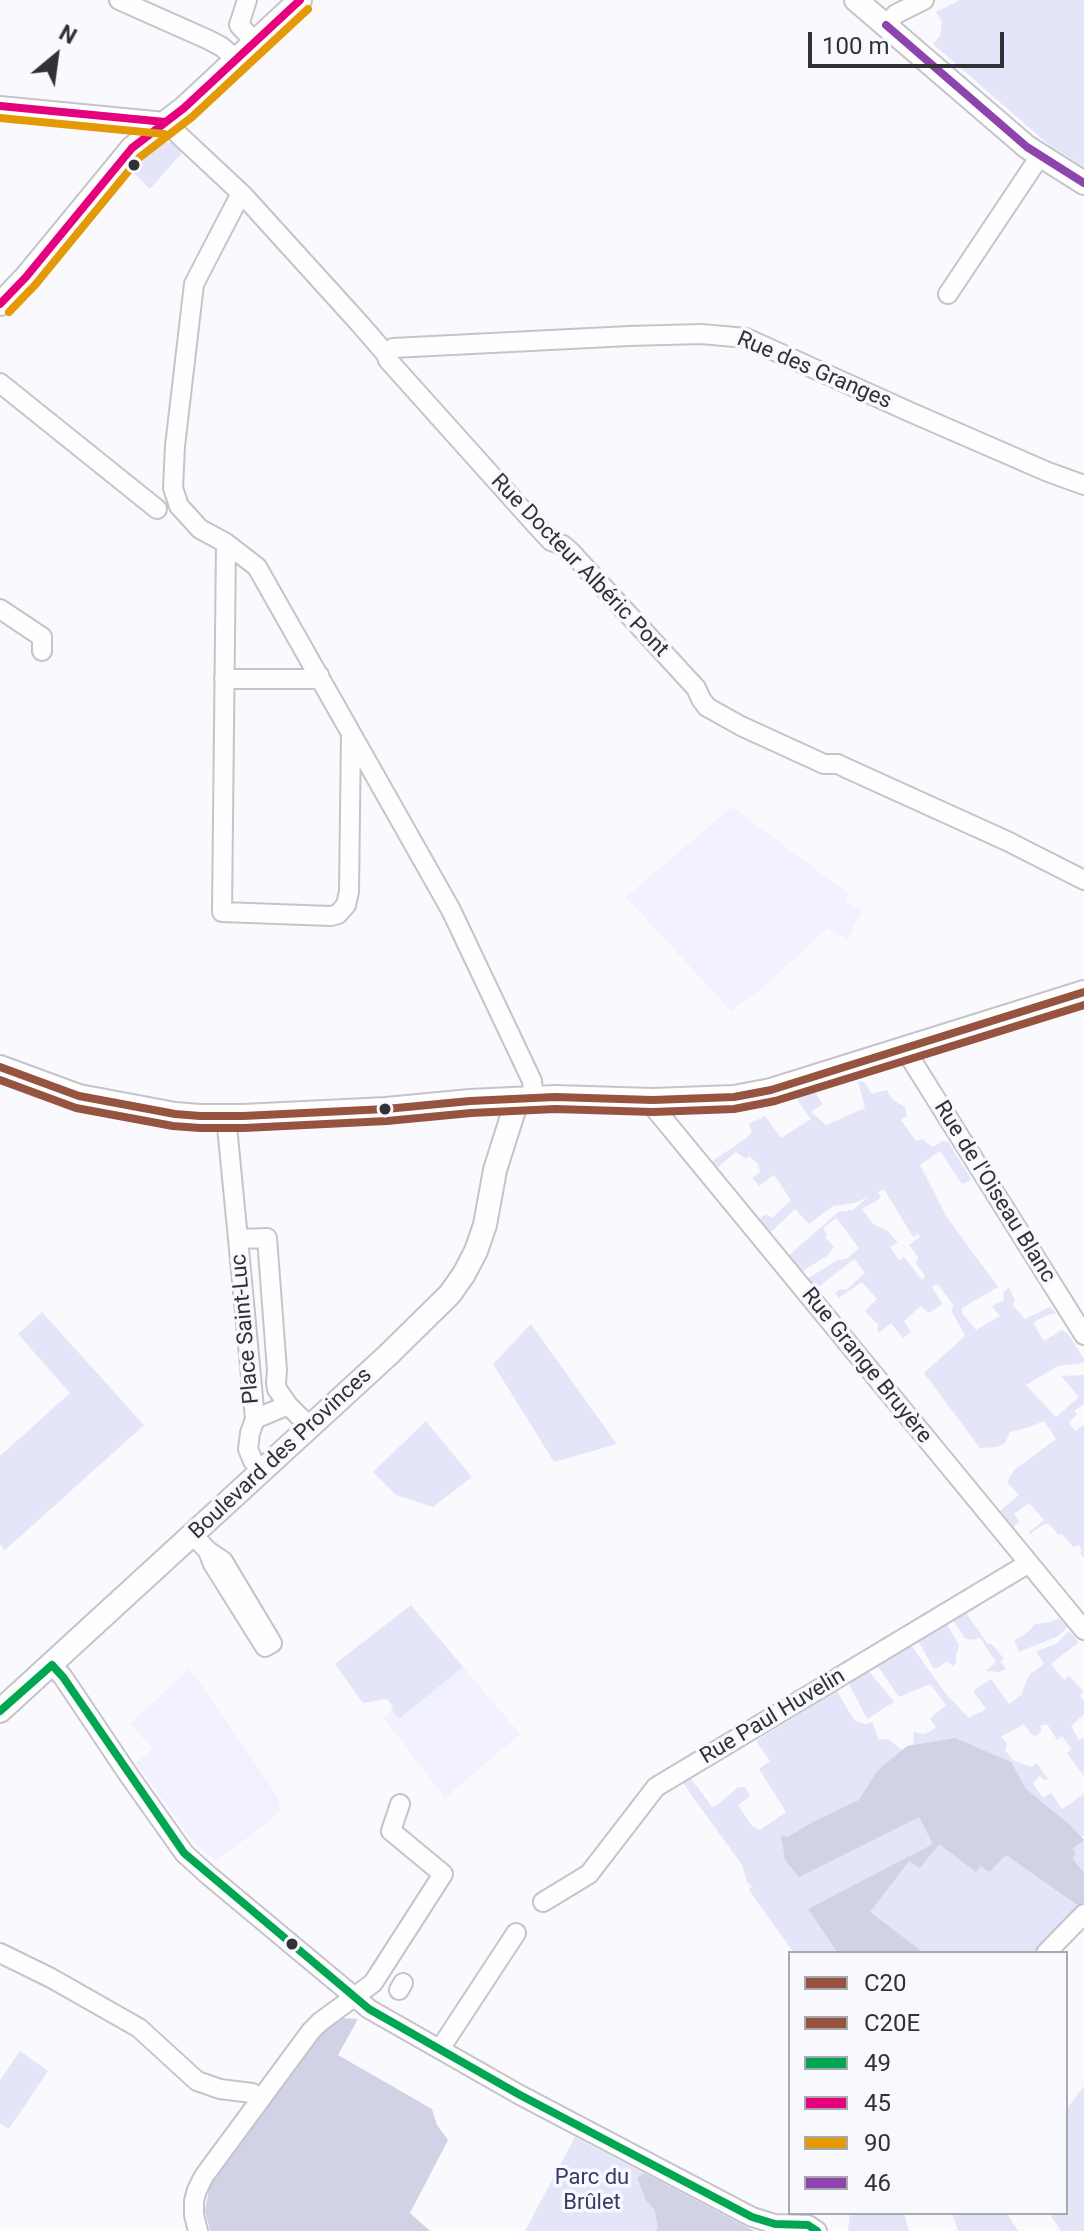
<!DOCTYPE html>
<meta charset="utf-8">
<style>
body{margin:0}
#map{position:relative;width:1084px;height:2231px;overflow:hidden;background:#f9f9fe;font-family:Roboto,sans-serif}
canvas{display:block}
.legend{position:absolute;left:788px;top:1951px;width:280px;height:264px;box-sizing:border-box;background:#f8f8ff;border:2px solid #a8a9af;margin:0;padding:10px 14px;list-style:none;font-size:24px;color:#313238}
.legend li{display:flex;align-items:center;gap:16px;height:40px}
.legend b{width:40px;border:2px solid #a8a9af}
.north{position:absolute;left:16px;top:16px;width:80px;height:80px;-webkit-text-stroke:6px #f8f8ff;paint-order:stroke;rotate:29deg;font-size:22px;font-weight:700;line-height:32px;text-align:center;color:#313238}
.north::after{content:'';display:block;margin:auto;width:28px;height:36px;background:#313238;clip-path:polygon(50% 0,100% 100%,50% 72%,0 100%)}
.scale{position:absolute;left:808px;top:32px;width:196px;height:36px;box-sizing:border-box;border:4px solid #313238;border-top:0;padding-left:10px;font-size:24px;line-height:28px;white-space:nowrap;color:#313238;-webkit-text-stroke:6px #f8f8ff;paint-order:stroke}
</style>
<div id="map">
<canvas width="1084" height="2231"></canvas>
<ul class="legend">
<li><b style="height:10px;background:#965340"></b>C20</li>
<li><b style="height:10px;background:#965340"></b>C20E</li>
<li><b style="height:10px;background:#00a651"></b>49</li>
<li><b style="height:10px;background:#e5007d"></b>45</li>
<li><b style="height:10px;background:#e39a06"></b>90</li>
<li><b style="height:10px;background:#8e44ad"></b>46</li>
</ul>
<div class="north">N</div>
<div class="scale">100 m</div>
</div>
<script>
const ctx = document.querySelector('canvas').getContext('2d');
ctx.lineJoin = 'round';
function paint(path, color) { ctx.fillStyle = color; ctx.fill(path, 'evenodd'); }
const poly = rows => new Path2D(rows.map(r => 'M' + r).join(''));
function stroke(path, color, width, dash) { ctx.strokeStyle = color; ctx.lineWidth = width; ctx.lineCap = dash ? 'butt' : 'round'; ctx.setLineDash(dash || []); ctx.stroke(path); }
function drawText(font, color, halo, rows, align = 'center') {
  ctx.font = font + ' Roboto,sans-serif'; ctx.lineWidth = 7; ctx.setLineDash([]); ctx.textBaseline = 'middle'; ctx.strokeStyle = halo; ctx.fillStyle = color; for (const [text, x, y, turn = 0] of rows) {
    ctx.save(); ctx.translate(x, y); ctx.rotate((+turn || 0) * Math.PI / 180); ctx.textAlign = isNaN(turn) ? turn : align; if (halo) ctx.strokeText(text, 0, 0); ctx.fillText(text, 0, 0); ctx.restore();
  }
}
const built = poly([
 [732,807,849,894,845,902,862,910,847,940,828,928,762,988,731,1011,626,897],
 [463,1667,520,1734,445,1798,383,1717,391,1709,400,1719],
 [189,1669,216,1705,273,1790,278,1798,280,1809,269,1822,216,1860,207,1855,191,1839,136,1763,153,1749,130,1724]
]);
const green = poly([
 [960,0,1084,0,1084,167,1048,144,933,44,940,36,942,22,936,12],
 [159,142,172,143,183,152,150,189,127,167],
 [858,1081,864,1082,872,1094,887,1090,893,1100,905,1107,907,1116,901,1120,916,1141,922,1139,933,1147,942,1141,948,1142,972,1180,962,1184,940,1151,920,1165,946,1216,998,1287,962,1308,962,1313,976,1330,1000,1316,992,1306,1004,1300,1003,1293,1009,1287,1015,1301,1013,1305,1025,1319,1050,1307,1056,1313,1045,1316,1033,1323,1044,1341,1062,1330,1068,1334,1084,1359,1084,1363,1058,1366,1026,1385,1056,1417,1079,1397,1061,1376,1084,1375,1084,1404,1074,1411,1077,1414,1069,1423,1075,1431,1084,1425,1084,1558,1080,1553,1082,1550,1079,1545,1073,1547,1062,1534,1059,1535,1049,1524,1044,1524,1030,1534,1029,1532,1044,1520,1029,1503,1014,1514,1019,1522,1012,1528,999,1512,1019,1495,1007,1482,1014,1470,1056,1439,1044,1421,1027,1428,1010,1432,1005,1443,997,1447,980,1448,924,1373,965,1336,951,1310,954,1306,938,1284,932,1287,942,1304,929,1313,921,1306,904,1321,911,1332,903,1338,891,1323,879,1333,877,1329,879,1326,865,1311,877,1299,862,1282,839,1298,835,1293,840,1289,846,1290,865,1273,854,1259,816,1289,807,1279,836,1261,848,1258,859,1248,836,1218,823,1228,827,1234,825,1237,834,1247,827,1256,801,1272,787,1257,838,1212,853,1210,868,1197,854,1203,833,1206,809,1224,795,1209,770,1233,758,1221,765,1214,772,1218,791,1200,774,1175,759,1186,752,1178,760,1172,758,1164,749,1156,746,1159,736,1152,717,1168,711,1162,745,1139,752,1132,749,1124,765,1116,781,1138,811,1119,796,1098,814,1091,823,1104,811,1112,826,1125,865,1108],
 [884,1189,913,1237,918,1234,920,1237,909,1245,918,1257,916,1264,925,1276,922,1280,904,1257,899,1260,890,1247,898,1243,888,1231,873,1224,862,1209,881,1198,878,1192],
 [42,1312,144,1425,5,1550,0,1544,0,1456,70,1393,18,1334],
 [531,1324,617,1444,554,1462,493,1364],
 [426,1421,472,1477,433,1507,396,1495,373,1472],
 [411,1605,463,1667,399,1719,391,1709,393,1707,387,1699,363,1703,335,1664],
 [964,1610,987,1643,994,1646,1004,1659,1001,1662,1006,1669,999,1672,986,1671,996,1662,980,1638,971,1640,965,1638,952,1619],
 [1059,1618,1068,1627,1058,1636,1019,1652,1014,1640,1027,1633,1035,1624,1051,1622],
 [946,1623,959,1645,955,1659,957,1662,953,1666,947,1661,938,1668,933,1668,918,1640],
 [1069,1631,1079,1642,1051,1664,1064,1680,1069,1676,1083,1691,1080,1696,1084,1701,1084,1714,1071,1726,1079,1740,1084,1738,1084,1776,1067,1753,1072,1749,1062,1736,1057,1740,1047,1724,1040,1726,1042,1731,1035,1736,1031,1734,1024,1724,1001,1737,1007,1744,1005,1750,1013,1760,1031,1767,1037,1763,1048,1779,1044,1780,1040,1776,1033,1783,1043,1798,1051,1793,1062,1809,1084,1794,1084,1836,1081,1836,1084,1840,1084,1904,1081,1904,1035,1953,794,1953,749,1890,752,1886,747,1882,742,1865,683,1783,691,1778,712,1807,717,1805,738,1787,745,1787,750,1796,738,1805,752,1826,760,1830,786,1812,759,1769,770,1761,756,1741,837,1691,854,1720,865,1724,872,1722,879,1740,888,1739,902,1750,913,1745,914,1732,924,1734,936,1728,930,1718,946,1705,930,1684,899,1697,877,1665,911,1645,946,1694,969,1718,986,1709,973,1691,991,1679,1009,1704,1021,1695,1029,1675,1044,1664,1036,1651,1056,1644],
 [869,1671,894,1702,867,1719,848,1682],
 [20,2051,48,2071,9,2129,0,2123,0,2080],
 [1084,2086,1084,2231,1061,2231,1049,2213,1066,2213,1066,2110],
 [575,2137,754,2231,525,2231],
 [850,2213,904,2213,909,2231,848,2231],
 [952,2213,1007,2213,1018,2231,958,2231]
]);
const forest = poly([
 [955,1738,1011,1762,1026,1789,1070,1825,1084,1840,1072,1849,1076,1854,1072,1858,1084,1873,1084,1904,1081,1903,1079,1906,1006,1855,989,1872,981,1866,976,1872,939,1844,920,1868,909,1861,870,1912,924,1953,838,1953,808,1909,933,1844,919,1817,799,1877,785,1860,781,1835,788,1837,813,1822,859,1800,877,1771,907,1746],
 [341,2018,358,2019,338,2055,432,2109,437,2125,448,2140,410,2213,430,2231,210,2231,205,2211,210,2184,318,2036],
 [644,2173,754,2231,656,2231,658,2227,655,2211,646,2200,637,2178]
]);
const minor = poly([
 [119,0,209,40,222,47,236,59],
 [247,0,239,25,255,42],
 [886,25,896,14,924,0],
 [0,106,165,122,243,195,360,324,386,354,388,360,536,525,551,541,563,545,570,551,696,688,701,699,707,707,741,726,824,764,838,764,846,768,1007,841,1084,880],
 [243,195,237,201,194,284,175,446,173,488,179,506,200,529,226,543,257,567,451,910,524,1064,532,1081,534,1099],
 [948,294,1040,156],
 [386,354,393,348,629,336,701,334,746,338,910,412,1048,472,1084,485],
 [0,383,157,509],
 [226,543,222,912,331,916,338,914,346,905,349,892,351,734],
 [0,609,42,637,42,651],
 [224,679,312,679,319,675],
 [906,1048,909,1056,1084,1335],
 [653,1100,653,1106,656,1110,1084,1630],
 [226,1116,238,1239],
 [255,1419,238,1239,267,1238,277,1370,276,1383,277,1389,288,1405],
 [262,1471,253,1461,248,1449,250,1433,255,1419,288,1405,310,1427],
 [193,1535,208,1551,223,1561,272,1643,265,1647,213,1564,208,1551],
 [52,1665,63,1677,128,1774,184,1853,207,1874,369,2009,520,2095,752,2217,775,2224,808,2225,817,2231],
 [543,1902,589,1874,656,1787,1029,1563],
 [0,1953,51,1978,139,2028,197,2081,220,2089,252,2093,262,2097],
 [1046,1953,1084,1914],
 [399,1990,403,1983],
 [440,2049,516,1933],
 [198,2231,194,2215,194,2201,197,2190,204,2176,311,2031,320,2022,373,1983,443,1874,391,1831,400,1804]
]);
const major = poly([
 [856,0,1027,147,1084,183],
 [0,304,26,277,132,148,184,108,300,0],
 [0,1067,79,1096,175,1114,200,1116,243,1116,386,1109,470,1101,555,1097,653,1100,734,1097,771,1090,1084,992],
 [0,1711,388,1355,450,1294,464,1274,476,1251,485,1225,495,1170,514,1110,512,1100]
]);
const bus1 = poly([
 [0,1067,79,1096,175,1114,200,1116,243,1116,386,1109,470,1101,555,1097,653,1100,734,1097,771,1090,1084,992]
]);
const bus2 = poly([
 [0,1080,76,1108,173,1126,200,1128,244,1128,387,1121,471,1113,555,1109,653,1112,734,1109,775,1101,1084,1005]
]);
const bus3 = poly([
 [52,1665,63,1677,184,1853,369,2009,520,2095,752,2217,775,2224,808,2225,817,2231],
 [0,1711,52,1665]
]);
const bus4 = poly([
 [0,106,165,122],
 [0,304,26,277,132,148,184,108,300,0]
]);
const bus5 = poly([
 [0,118,164,134],
 [9,312,35,285,140,157,192,117,308,9]
]);
const bus6 = poly([
 [886,25,1027,147,1084,183]
]);
const markers = [
 [134,165,7,"#313238"],
 [385,1109,7,"#313238"],
 [292,1944,7,"#313238"]
];
const streetNames = [
 ["Rue des Granges",814,371,23],
 ["Rue Docteur Albéric Pont",579,566,46],
 ["Rue de l'Oiseau Blanc",994,1192,58],
 ["Place Saint-Luc",246,1329,-95],
 ["Rue Grange Bruyère",866,1366,51],
 ["Boulevard des Provinces",281,1454,-43],
 ["Rue Paul Huvelin",773,1717,-31]
];
const parkNames = [
 ["Parc du",592,2178],
 ["Brûlet",592,2203]
];
paint(built, '#f1f1ff');
paint(green, '#e4e5f8');
paint(forest, '#d2d2e6');
stroke(minor, '#c4c5ca', 22);
stroke(major, '#c4c5ca', 26);
stroke(minor, '#fefeff', 18);
stroke(major, '#fefeff', 22);
stroke(bus1, '#965340', 8);
stroke(bus2, '#965340', 8);
stroke(bus3, '#00a651', 8);
stroke(bus4, '#e5007d', 8);
stroke(bus5, '#e39a06', 8);
stroke(bus6, '#8e44ad', 8);
for (const [x, y, r, color] of markers) { const dot = new Path2D(); dot.arc(x, y, r, 0, 2 * Math.PI); ctx.fillStyle = color; ctx.fill(dot); stroke(dot, '#f8f8ff', 3); }
drawText('22px', '#313238', '#f8f8ff', streetNames);
drawText('22px', '#3c3b68', '#f8f8ff', parkNames);
</script>
